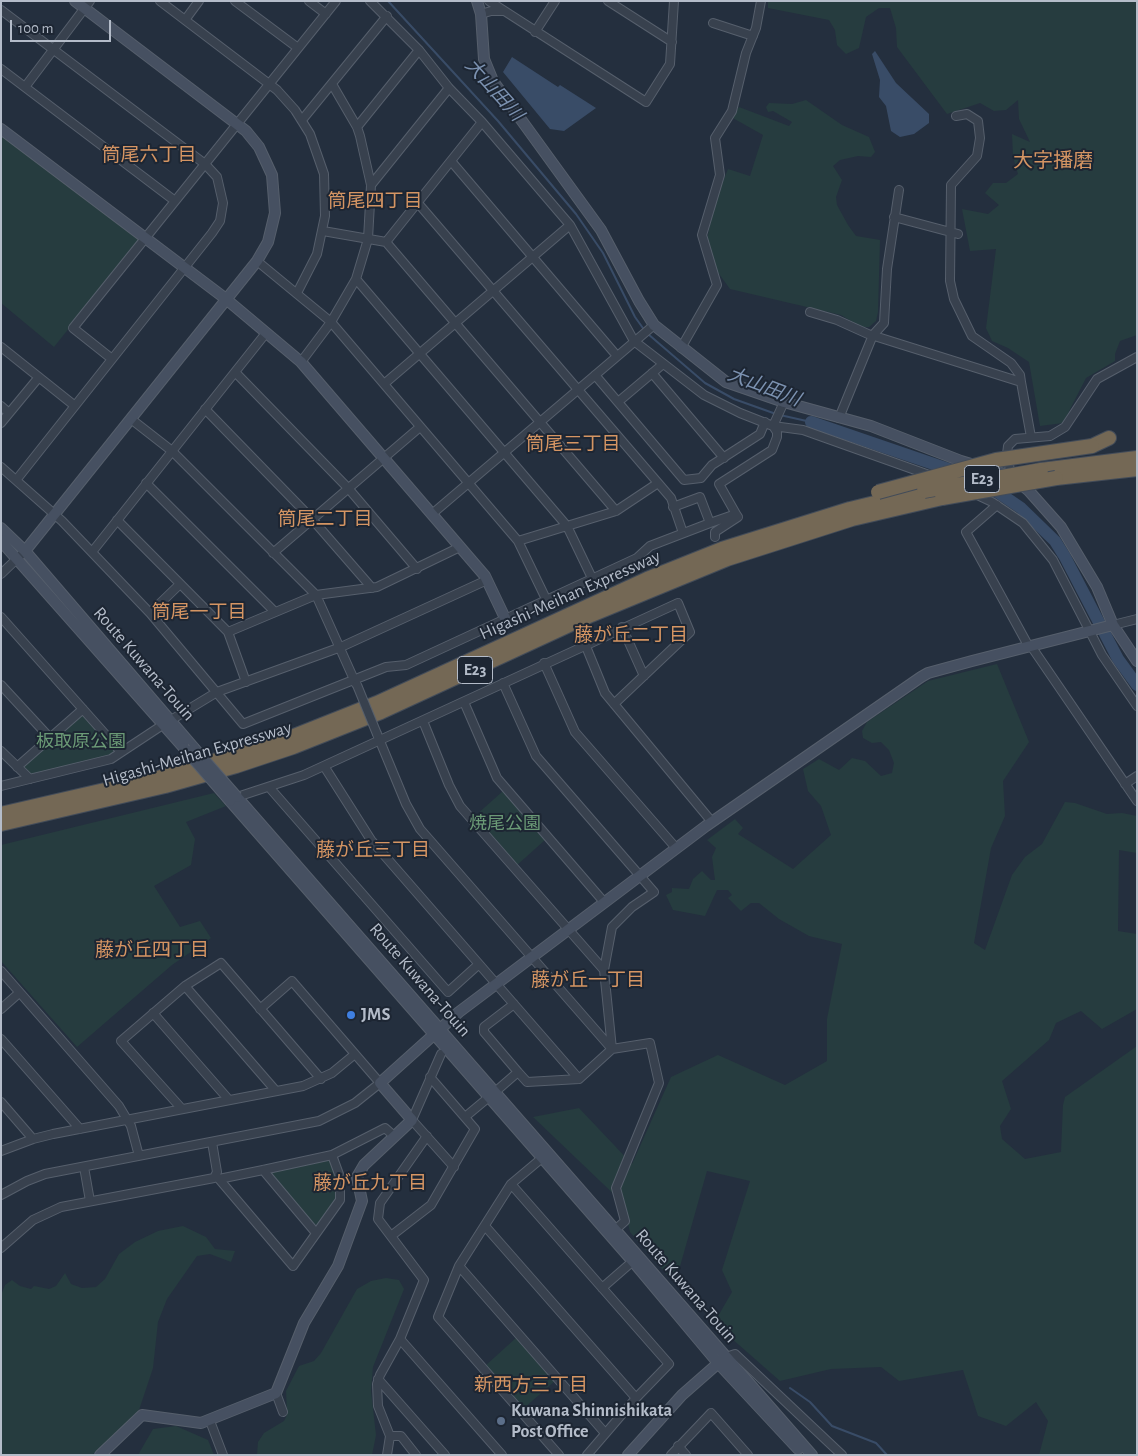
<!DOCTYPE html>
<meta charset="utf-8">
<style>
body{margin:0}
#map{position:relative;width:1138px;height:1456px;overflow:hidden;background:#242f3e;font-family:"Alegreya Sans",sans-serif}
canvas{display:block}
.frame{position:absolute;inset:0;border:2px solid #b4bcc9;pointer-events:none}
.scale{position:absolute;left:10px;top:20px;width:101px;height:22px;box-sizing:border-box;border:2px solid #b4bcc9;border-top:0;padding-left:6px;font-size:15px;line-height:18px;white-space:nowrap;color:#b4bcc9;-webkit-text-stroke:4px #1d2633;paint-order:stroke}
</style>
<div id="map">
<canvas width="1138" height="1456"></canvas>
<div class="frame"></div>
<div class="scale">100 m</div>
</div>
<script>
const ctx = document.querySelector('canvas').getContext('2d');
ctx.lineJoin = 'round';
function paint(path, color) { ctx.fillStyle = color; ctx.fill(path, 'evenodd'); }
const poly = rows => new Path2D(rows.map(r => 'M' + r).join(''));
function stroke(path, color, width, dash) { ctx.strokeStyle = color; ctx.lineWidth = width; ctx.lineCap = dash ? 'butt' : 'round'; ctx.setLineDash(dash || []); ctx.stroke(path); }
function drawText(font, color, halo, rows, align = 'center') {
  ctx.font = font + ' "Alegreya Sans","Noto Sans JP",sans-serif'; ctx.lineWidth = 4; ctx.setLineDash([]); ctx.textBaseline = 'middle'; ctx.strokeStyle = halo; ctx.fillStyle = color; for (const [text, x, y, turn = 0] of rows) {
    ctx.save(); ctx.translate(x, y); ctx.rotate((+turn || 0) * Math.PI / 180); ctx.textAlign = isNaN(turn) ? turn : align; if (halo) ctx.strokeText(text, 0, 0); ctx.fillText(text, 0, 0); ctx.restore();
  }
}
const green = poly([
 [768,1,1137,1,1137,335,1120,341,1115,354,1115,361,1086,378,1063,423,1040,426,1029,362,1008,348,992,341,986,328,996,249,970,251,962,209,988,214,999,205,985,193,993,183,1006,183,1018,174,1013,157,1012,134,1030,142,1019,119,1018,100,1006,110,994,111,980,103,947,114,897,47,896,28,890,8,879,8,866,17,859,48,846,54,837,45,835,30,829,20,768,8],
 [806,100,842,125,869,137,875,152,871,157,858,156,840,160,833,166,842,180,836,197,837,205,848,225,856,236,880,240,878,312,876,321,869,327,861,327,841,315,730,289,714,267,707,240,714,203,728,169,750,176,763,135,731,117,739,107,789,126,792,122,773,111,768,112,766,107,769,103,792,104],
 [1,135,137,238,138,242,54,347,1,303],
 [997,664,1029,742,1003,781,1005,816,991,848,974,943,985,950,1012,875,1025,857,1042,844,1065,802,1075,803,1107,814,1122,813,1137,816,1137,853,1119,850,1118,931,1137,934,1137,1009,1102,1029,1081,1011,1056,1023,1049,1040,1002,1081,1011,1109,1000,1126,1002,1139,1025,1159,1061,1152,1063,1105,1065,1097,1137,1046,1137,1455,1039,1455,1048,1421,1036,1402,1006,1426,978,1416,963,1370,899,1381,881,1367,831,1369,780,1381,714,1323,732,1292,722,1270,750,1181,707,1171,675,1284,630,1232,623,1203,533,1117,579,1108,632,1164,671,1077,718,1055,785,1085,827,1061,827,1019,842,944,809,936,779,919,759,903,751,903,741,911,728,898,732,895,728,890,717,890,705,916,673,910,666,895,672,892,672,888,689,889,693,879,702,871,711,880,715,880,712,857,716,848,707,840,735,819,743,828,738,834,793,869,831,835,821,806,808,791,803,769,819,759,839,770,852,758,865,761,881,776,892,773,894,763,889,750,881,742,872,743,863,738,862,731,867,722,928,681],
 [80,715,84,715,115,751,113,755,31,776,23,769,23,766],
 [503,791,545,840,516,866,475,818,475,816],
 [214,793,226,806,186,822,195,839,191,865,154,886,180,927,200,921,211,938,172,965,77,1047,1,961,1,845],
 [328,1158,331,1160,336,1177,337,1198,319,1225,313,1224,272,1176,272,1171],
 [183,1226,206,1237,215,1249,235,1251,231,1262,210,1254,197,1256,167,1299,158,1322,153,1368,139,1410,92,1455,1,1455,1,1295,5,1285,12,1280,20,1286,31,1289,34,1286,49,1289,56,1286,65,1273,71,1284,82,1288,96,1287,105,1279,119,1254,135,1242,158,1231],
 [386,1278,399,1280,404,1289,373,1367,371,1391,376,1435,372,1455,257,1455,258,1442,264,1433,284,1421,287,1415,286,1391,299,1366,314,1361,321,1353,357,1289,371,1281],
 [517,1337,555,1381,523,1409,485,1366],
 [176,1426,208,1440,214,1455,138,1455,153,1429]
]);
const water = poly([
 [875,51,896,83,929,114,929,123,914,134,900,137,891,131,886,106,879,97,880,80,872,54],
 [512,57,558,87,560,85,596,108,564,131,550,129,503,72]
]);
const stream = poly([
 [388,1,498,121,576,214,603,253,635,317,645,331],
 [648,334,705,383,734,399,776,414],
 [780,415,811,422],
 [790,1388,810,1402,832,1426,876,1443,887,1455]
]);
const river = poly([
 [811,422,960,473,999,493,1021,508,1055,541,1065,557,1118,659,1137,685]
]);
const street = poly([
 [160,1,277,90,295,110,310,134,324,174,325,216,317,254,297,293],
 [235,1,298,48],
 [309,1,326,14],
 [370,1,419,50,449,88,482,122,570,225,634,341,704,395,740,413,773,426,803,430,932,476],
 [489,1,646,102,670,64,674,1],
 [608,1,672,42],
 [1,10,205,164,217,177,223,203,220,221,212,233,17,479],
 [481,14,491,11,503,11],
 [185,20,199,1],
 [713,23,753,36],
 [535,32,555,1],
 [1,69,175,201],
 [25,87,90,1],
 [956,116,967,114,978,121,980,138,977,156,951,185,950,281,954,299,972,336,1011,363,1020,375,1021,382],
 [302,120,387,16],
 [357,127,419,50],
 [451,161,617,356],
 [371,185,449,88],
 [417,202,671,498,683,533],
 [894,217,958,234],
 [323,231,386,242,482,122],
 [386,242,616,511],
 [257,261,331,322,518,541,546,599],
 [356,279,567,526,592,578],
 [810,312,837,320,868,334,1021,382,1031,437],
 [1,347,75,406],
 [681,348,717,285,702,235,720,175,715,138,732,111,746,53,756,28,761,1],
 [112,359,73,328,336,1],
 [301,362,331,322,356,279,368,239,371,185,360,136,357,127,332,84],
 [235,372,348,488,417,569],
 [652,373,724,458],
 [595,375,684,480,701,478,712,465,760,434,765,422],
 [384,384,570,225],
 [618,402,663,364],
 [1,406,9,413],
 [205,409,312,519,372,588],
 [839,418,873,335,884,323,887,269,899,190],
 [131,419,172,451,316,595,356,684],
 [1,423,39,377],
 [1,467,62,521,150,613,243,724,386,667,406,665,637,558,650,546,710,523,700,497,673,507],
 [1011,476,1007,454,1008,446,1015,439,1050,436,1065,427,1097,379,1137,357],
 [146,483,275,612],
 [975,494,992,502,1023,523,1053,560,1102,655,1137,706],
 [997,505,966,532,1029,647],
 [432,514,654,325],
 [736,514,719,484,772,450,777,437,777,432,773,426,784,402],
 [117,520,228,632,246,682],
 [710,523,736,514],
 [715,537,715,532,738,517,736,514],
 [518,541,616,511,658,483],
 [92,552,266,333],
 [273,553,420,427],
 [1,574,25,551],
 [150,613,180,584],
 [1,617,121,752],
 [1113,625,1137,619],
 [622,627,644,676],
 [228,632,316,595,377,587,460,547],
 [585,644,605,693,712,822],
 [1031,646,1137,801],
 [544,663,575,732,676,848],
 [1,685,50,738],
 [464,702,497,778,604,902],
 [171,720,217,692,341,647,487,580],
 [423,721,449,785,460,806,604,970],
 [377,734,406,804,420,829,612,1049,650,1043,659,1083,616,1188,625,1221,615,1230],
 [1,751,30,779],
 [324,766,371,840,579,1079],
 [17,767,83,709],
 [1125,784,1137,776],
 [1,786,111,759,164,724],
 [269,787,448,992,479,964],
 [237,797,304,775,678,603,690,632,614,704],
 [1,971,119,1106,131,1126,139,1156],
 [185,986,276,1091],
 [514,1004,484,1027,484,1032,518,1072],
 [1,1009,19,993],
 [153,1013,229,1100],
 [1,1039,80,1129],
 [441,1054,412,1120,454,1167],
 [495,1092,518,1072,527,1082,579,1079,612,1049,604,970,612,927,632,907,654,892,536,756,503,683],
 [1,1102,33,1139],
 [182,1109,121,1041,185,986,221,963,321,1079],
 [465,1117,489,1097],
 [212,1142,217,1172,215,1176],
 [1,1151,33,1139,53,1134,303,1086,332,1073,355,1054],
 [542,1158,511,1184,459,1266,438,1317,559,1455],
 [84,1167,90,1201],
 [263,1170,316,1233],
 [219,1179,293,1266,340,1200,340,1177,332,1155],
 [511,1184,669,1364,636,1398,587,1455],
 [1,1195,27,1181,45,1174,319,1121,355,1103,380,1083,292,981,260,1009],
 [485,1226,636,1398],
 [391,1236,431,1205,475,1129,430,1077],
 [1,1248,33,1220,61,1207,214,1178,215,1176,219,1179,263,1170,332,1155,385,1128,394,1136],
 [459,1266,605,1433],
 [602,1288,633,1261],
 [400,1339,502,1455],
 [726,1357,735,1354,842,1455],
 [378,1379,445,1455],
 [276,1393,283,1412],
 [210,1421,223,1455],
 [390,1436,401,1436,416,1455],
 [678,1446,686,1455],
 [387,1455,390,1436,378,1406,377,1384,380,1375,400,1339,424,1280,378,1219,380,1203,427,1136],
 [671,1455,711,1413,748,1455]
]);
const secondary = poly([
 [477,1,481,14,484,59,493,81,601,230,639,301,654,325,726,382,784,402,871,426,961,461,1011,476,1029,491,1061,527,1097,587,1113,625,1137,661],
 [1,129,226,299,301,362,485,576,505,618],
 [1,528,25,551,194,748],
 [1,541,184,748],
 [25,551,257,261,268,242,275,213,272,175,259,147,246,131,75,1],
 [237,797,812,1455],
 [230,801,636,1265,718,1363,798,1449],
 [100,1455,142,1415,201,1423,276,1393,304,1323,338,1266,362,1201,357,1177,364,1165,412,1120,380,1083,459,1012,706,826,921,677,928,673,972,661,1113,625],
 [628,1455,682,1395,723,1359]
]);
const highway = poly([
 [1092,446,1109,438],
 [1041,470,1137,458],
 [1056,478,1137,469],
 [1,814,161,777,289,738,377,703,647,579,722,549,850,509,924,491],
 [1,824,165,786,236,766,293,747,381,712,591,615,727,559,852,519,942,498]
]);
const streetBridge = poly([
 [357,685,377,734]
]);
const secondaryBridge = poly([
 [184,748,230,801],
 [194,748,237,797]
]);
const highwayBridge = poly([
 [924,491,1041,470],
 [878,492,996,460,1092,446],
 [942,498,1056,478]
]);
const markers = [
 [351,1015,5,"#3f7fe0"],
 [501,1421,5,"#5c6f8a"]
];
const shields = [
 [982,479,35],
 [475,670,35]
];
const shieldNames = [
 ["E23",982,479],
 ["E23",475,670]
];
const streetNames = [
 ["Higashi-Meihan Expressway",570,595,-24],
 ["Route Kuwana-Touin",144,664,49],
 ["Higashi-Meihan Expressway",197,754,-16],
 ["Route Kuwana-Touin",420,980,49],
 ["Route Kuwana-Touin",686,1286,49]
];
const parkNames = [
 ["板取原公園",81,742],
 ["焼尾公園",505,824]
];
const poiNames = [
 ["JMS",361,1015],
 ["Kuwana Shinnishikata",511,1411],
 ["Post Office",511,1432]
];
const waterNames = [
 ["大山田川",494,90,48],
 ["大山田川",764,387,21]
];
const neighbourhoodNames = [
 ["筒尾六丁目",149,155],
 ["筒尾四丁目",375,201],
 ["筒尾三丁目",573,444],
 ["筒尾二丁目",325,519],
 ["筒尾一丁目",199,612],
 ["藤が丘二丁目",631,635],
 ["藤が丘三丁目",373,850],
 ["藤が丘四丁目",152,950],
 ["藤が丘一丁目",588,980],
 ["藤が丘九丁目",370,1183],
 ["新西方三丁目",531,1385]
];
const quarterNames = [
 ["大字播磨",1053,161]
];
paint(green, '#263c3f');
paint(water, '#394c67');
stroke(stream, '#394c67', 2);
stroke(river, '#394c67', 12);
stroke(street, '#565f6c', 10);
stroke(secondary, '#565f6c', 12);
stroke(highway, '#434c59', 16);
stroke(street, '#38414e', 8);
stroke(secondary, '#465061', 10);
stroke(highway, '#746855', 14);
stroke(streetBridge, '#565f6c', 10, []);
stroke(secondaryBridge, '#565f6c', 12, []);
stroke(highwayBridge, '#434c59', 16, []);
stroke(streetBridge, '#38414e', 8);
stroke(secondaryBridge, '#465061', 10);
stroke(highwayBridge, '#746855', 14);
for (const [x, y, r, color] of markers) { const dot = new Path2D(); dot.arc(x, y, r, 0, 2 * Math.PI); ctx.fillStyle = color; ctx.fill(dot); stroke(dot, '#1d2633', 2); }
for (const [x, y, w] of shields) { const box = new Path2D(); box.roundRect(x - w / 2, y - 13.5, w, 27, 4); ctx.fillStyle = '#1d2633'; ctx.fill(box); stroke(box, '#b4bcc9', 1); }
drawText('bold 16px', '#b4bcc9', null, shieldNames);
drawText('18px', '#b4bcc9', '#1d2633', streetNames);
drawText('18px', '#6b9a76', '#1d2633', parkNames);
drawText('bold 18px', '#b4bcc9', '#1d2633', poiNames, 'left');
drawText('italic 19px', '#7c92b1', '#1d2633', waterNames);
drawText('19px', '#d59563', '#1d2633', neighbourhoodNames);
drawText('20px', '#d59563', '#1d2633', quarterNames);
</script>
